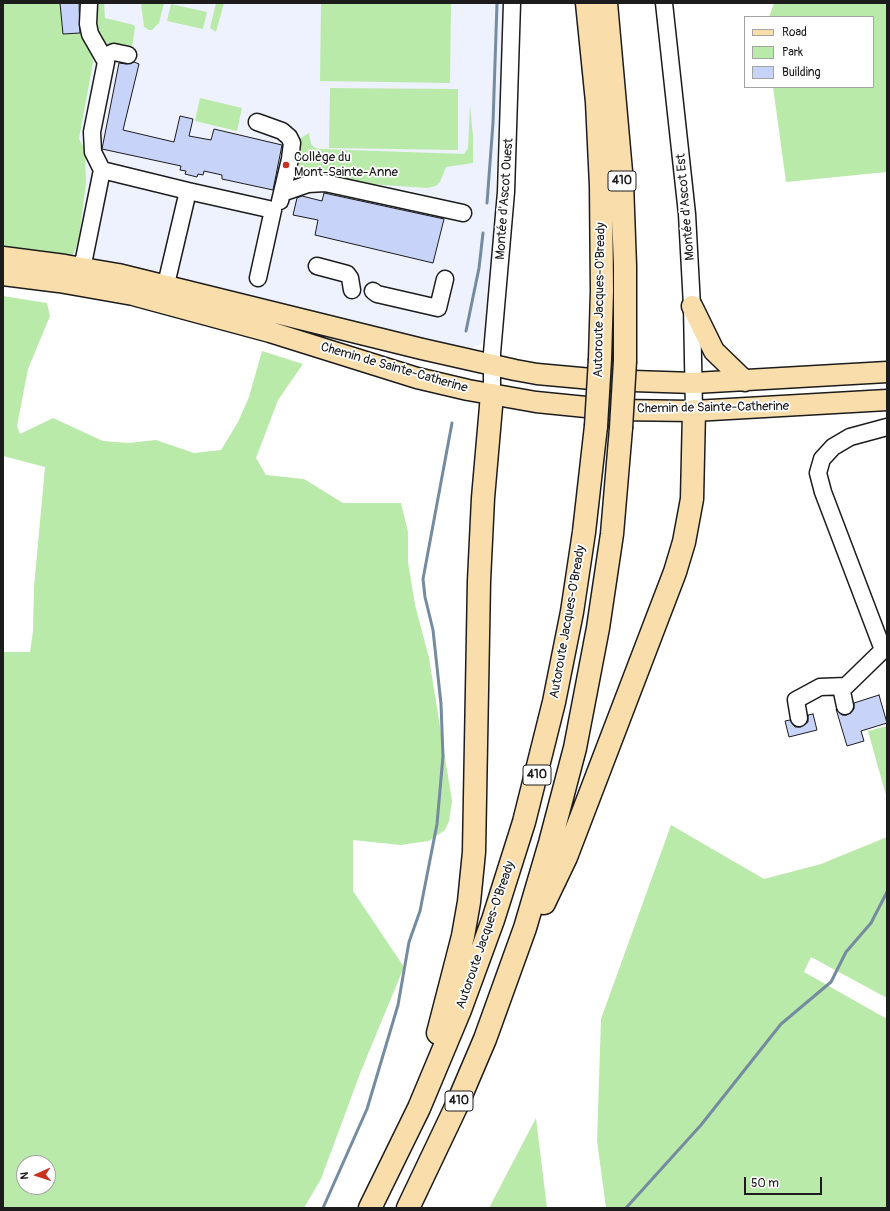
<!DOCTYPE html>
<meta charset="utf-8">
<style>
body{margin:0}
#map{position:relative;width:890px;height:1211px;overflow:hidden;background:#fff;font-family:Pangolin,sans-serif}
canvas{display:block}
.frame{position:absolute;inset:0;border:4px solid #1c1c1c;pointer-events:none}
.legend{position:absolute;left:744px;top:16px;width:130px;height:72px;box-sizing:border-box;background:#fff;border:1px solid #a4a4a4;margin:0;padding:5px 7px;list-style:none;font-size:12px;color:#1c1c1c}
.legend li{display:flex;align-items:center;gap:8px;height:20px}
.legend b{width:20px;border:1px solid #a4a4a4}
.north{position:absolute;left:16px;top:1155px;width:40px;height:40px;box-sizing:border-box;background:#fff;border:1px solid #a4a4a4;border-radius:50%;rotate:267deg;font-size:11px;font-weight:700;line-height:16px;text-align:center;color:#1c1c1c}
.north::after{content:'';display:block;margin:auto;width:14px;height:18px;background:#c8321e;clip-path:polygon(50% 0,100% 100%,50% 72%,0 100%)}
.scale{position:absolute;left:744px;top:1177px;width:78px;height:18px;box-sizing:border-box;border:2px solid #1c1c1c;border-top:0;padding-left:5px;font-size:12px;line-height:14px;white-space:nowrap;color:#1c1c1c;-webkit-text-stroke:3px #fff;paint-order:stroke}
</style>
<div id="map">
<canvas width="890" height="1211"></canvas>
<div class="frame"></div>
<ul class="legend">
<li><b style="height:5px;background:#f9deab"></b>Road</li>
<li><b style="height:11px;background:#baeaa9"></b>Park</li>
<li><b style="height:11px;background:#c8d3fa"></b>Building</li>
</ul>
<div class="north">N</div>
<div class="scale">50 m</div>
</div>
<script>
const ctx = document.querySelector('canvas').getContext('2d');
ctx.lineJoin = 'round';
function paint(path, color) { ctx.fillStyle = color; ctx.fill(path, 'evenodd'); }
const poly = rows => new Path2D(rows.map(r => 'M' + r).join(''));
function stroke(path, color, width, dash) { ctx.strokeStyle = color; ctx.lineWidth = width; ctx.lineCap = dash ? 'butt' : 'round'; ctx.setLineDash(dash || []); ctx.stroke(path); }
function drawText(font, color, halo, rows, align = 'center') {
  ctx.font = font + ' Pangolin,sans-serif'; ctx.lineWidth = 3.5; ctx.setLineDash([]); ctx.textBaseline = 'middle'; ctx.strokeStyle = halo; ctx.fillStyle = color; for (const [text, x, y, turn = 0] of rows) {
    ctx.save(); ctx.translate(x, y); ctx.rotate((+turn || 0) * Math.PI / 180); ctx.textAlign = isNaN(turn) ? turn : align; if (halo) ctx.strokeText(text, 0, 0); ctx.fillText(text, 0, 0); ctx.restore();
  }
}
const built = poly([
 [60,3,503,3,494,242,485,334,481,344,467,350,58,255,93,63,63,34]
]);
const green = poly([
 [3,3,60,3,63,34,83,33,92,52,93,63,79,139,83,146,85,155,86,183,79,237,76,248,71,257,3,250],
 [97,3,104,3,105,18,134,25,135,27,132,48,103,45,94,26],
 [141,3,164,3,159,23,152,30,149,30,144,27],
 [216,3,224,3,216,32,210,28],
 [321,3,451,3,450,83,320,81],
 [774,3,887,3,887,172,786,182,773,87,873,87,873,17,769,17],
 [171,4,207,12,203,29,167,21],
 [330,88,458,89,458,150,329,148],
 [200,98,242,108,237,131,195,121],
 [470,105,473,136,473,163,446,167,440,182,436,186,427,188,327,181,304,176,299,169,296,150,297,140,309,133,311,144,315,148,321,149,464,154,468,148],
 [3,296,47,303,50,316,28,369,17,426,20,434,53,418,103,441,128,443,156,440,194,453,221,450,238,422,249,397,262,351,303,364,278,400,256,458,266,475,304,479,343,503,401,503,408,532,408,562,415,605,429,658,452,801,449,821,445,830,429,841,400,845,353,840,353,891,404,967,361,1071,321,1179,304,1208,3,1208,3,652,30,652,33,631,34,587,45,467,3,456],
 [24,1163,48,1163,48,1187,24,1187],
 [887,726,887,799,868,731],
 [671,825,764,879,821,864,887,837,887,998,811,957,804,972,887,1019,887,1208,606,1208,597,1141,601,1019],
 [536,1118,547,1208,489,1208]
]);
const stream = poly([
 [487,203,493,123,497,3],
 [466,331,479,268,483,233],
 [323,1208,367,1109,398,1005,409,942,420,911,437,824,443,756,441,704,433,630,425,597,423,579,452,423],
 [626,1208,701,1125,781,1024,831,982,846,952,871,923,887,892]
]);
const building = poly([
 [60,3,79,3,80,33,63,34,60,3],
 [134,62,139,64,123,130,174,142,180,116,193,119,189,136,211,140,214,129,282,145,273,190,222,179,222,175,204,171,203,175,198,174,197,177,185,174,186,171,180,170,181,166,102,149,119,63,126,64,134,62],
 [324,193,444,219,433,263,315,235,318,220,293,215,297,198,302,196,322,201,324,193],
 [879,695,887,723,861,731,864,741,847,746,836,709,842,715,847,715,854,709,854,703,879,695],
 [813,714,817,730,789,737,785,721,790,720,795,727,801,727,808,722,808,715,813,714]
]);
const minor = poly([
 [89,3,88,24,90,34,106,62,92,132,93,152,102,170],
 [664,3,687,214,692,306,694,411],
 [103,57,114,52,128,55],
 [257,122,282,131,289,137,292,143,290,159,280,201],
 [188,191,273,210,258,278],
 [282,193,308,184,325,183,463,213],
 [317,266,347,274,350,278,352,290],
 [78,278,79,267,84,259,102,170,188,191,163,297],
 [373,291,377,294,438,308,445,279],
 [492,395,492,353,506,192,512,3],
 [841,687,845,706],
 [799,718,796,700,820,687,846,686,883,650,823,492,818,473,822,459,833,447,850,437,887,427]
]);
const major = poly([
 [3,257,65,265,118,274,422,349,515,370,537,374,603,380,694,383,887,372],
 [3,275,59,282,133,295,270,332,417,378,468,390,536,402,616,410,694,411,887,400],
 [692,306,714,351,745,381]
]);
const highway = poly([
 [587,3,597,102,601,186,602,291,600,359],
 [606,3,622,183,625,266,625,361],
 [544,903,566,857,675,572,684,542,692,499,694,411],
 [438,1033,463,936,469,902,474,852,479,581,483,498,492,395],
 [370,1208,419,1108,460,1010,493,920,524,822,554,702,572,612,584,532,596,426],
 [408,1208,456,1107,485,1039,525,928,550,843,575,748,598,628,612,534,621,428]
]);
const highwayBridge = poly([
 [596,426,600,359],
 [621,428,625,361]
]);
const markers = [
 [286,165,4,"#c8321e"]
];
const shields = [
 [622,181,28],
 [537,775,28],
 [459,1101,28]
];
const shieldNames = [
 ["410",622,181],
 ["410",537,775],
 ["410",459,1101]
];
const poiNames = [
 ["Collège du",294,158],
 ["Mont-Sainte-Anne",294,173]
];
const streetNames = [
 ["Montée d'Ascot Ouest",505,199,-86],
 ["Montée d'Ascot Est",686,207,-95],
 ["Autoroute Jacques-O'Bready",600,300,-89],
 ["Chemin de Sainte-Catherine",394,368,16],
 ["Chemin de Sainte-Catherine",713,408,-1],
 ["Autoroute Jacques-O'Bready",568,622,-80],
 ["Autoroute Jacques-O'Bready",486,935,-71]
];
paint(built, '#eef2fe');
paint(green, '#baeaa9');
stroke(stream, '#748ba0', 3);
paint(building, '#c8d3fa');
stroke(building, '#1c1c1c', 1);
stroke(minor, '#1c1c1c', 19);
stroke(major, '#1c1c1c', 23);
stroke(highway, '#1c1c1c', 25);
stroke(minor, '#fff', 16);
stroke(major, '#f9deab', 20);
stroke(highway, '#f9deab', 22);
stroke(highwayBridge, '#1c1c1c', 25, []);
stroke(highwayBridge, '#f9deab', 22);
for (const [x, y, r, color] of markers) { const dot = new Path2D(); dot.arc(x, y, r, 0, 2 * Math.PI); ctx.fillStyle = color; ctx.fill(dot); stroke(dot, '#fff', 1.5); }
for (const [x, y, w] of shields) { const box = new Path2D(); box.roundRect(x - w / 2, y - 10, w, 20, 3); ctx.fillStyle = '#fff'; ctx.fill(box); stroke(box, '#1c1c1c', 1); }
drawText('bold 12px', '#1c1c1c', null, shieldNames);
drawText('13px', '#1c1c1c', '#fff', poiNames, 'left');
drawText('13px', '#1c1c1c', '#fff', streetNames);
</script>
